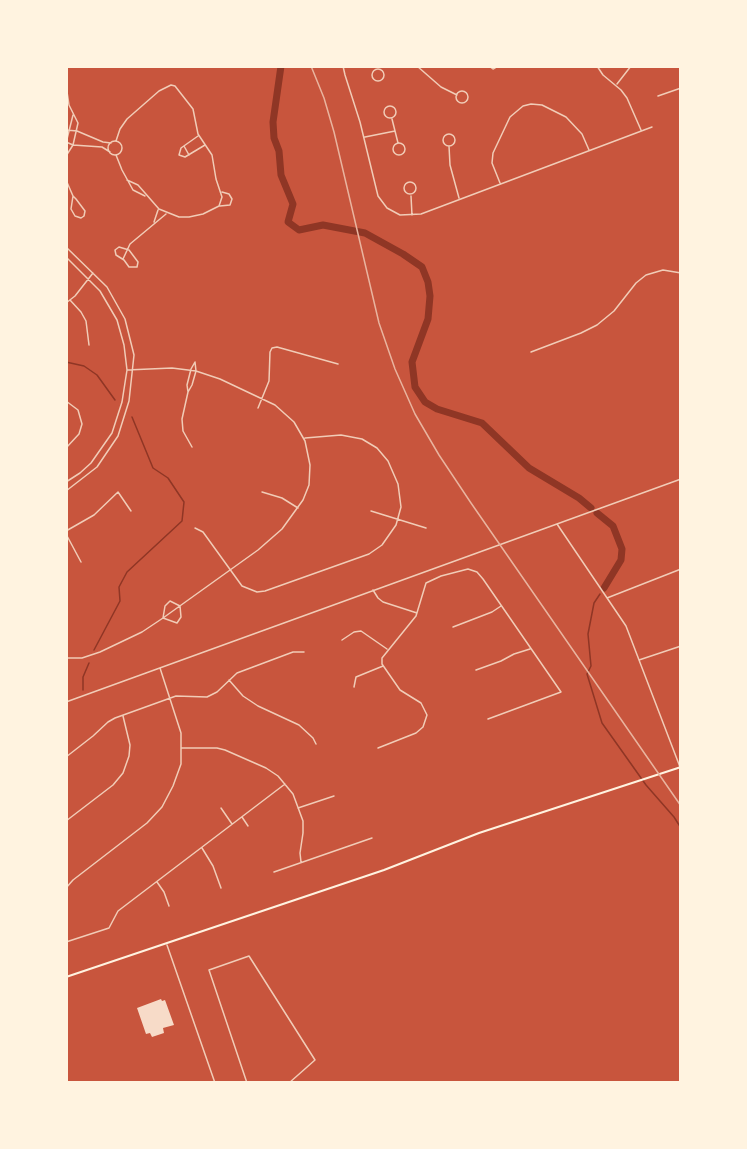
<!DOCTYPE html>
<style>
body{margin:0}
#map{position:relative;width:747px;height:1149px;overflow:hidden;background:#c8553d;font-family:"Golos Text",sans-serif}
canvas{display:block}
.frame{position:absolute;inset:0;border:68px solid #fff3e0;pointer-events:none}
</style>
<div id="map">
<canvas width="747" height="1149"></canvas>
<div class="frame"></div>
</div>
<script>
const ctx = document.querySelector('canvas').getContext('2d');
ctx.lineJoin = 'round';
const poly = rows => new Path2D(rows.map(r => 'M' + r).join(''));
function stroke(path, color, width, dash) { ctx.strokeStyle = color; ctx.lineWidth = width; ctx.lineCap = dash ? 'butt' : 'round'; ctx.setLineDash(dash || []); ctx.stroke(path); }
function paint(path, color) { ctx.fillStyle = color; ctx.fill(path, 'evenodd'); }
const stream = poly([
 [66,362,84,366,97,375,115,400],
 [600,594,594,603,588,634,591,666,587,674,602,723,646,785,674,817,681,828],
 [94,650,120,601,119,587,127,572,182,521,184,502,168,478,153,468,132,417],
 [83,690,83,677,89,663]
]);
const river = poly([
 [281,66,273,122,274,138,279,151,281,175,293,204,288,222,299,230,323,225,365,233,403,254,422,267,428,282,430,296,428,319,412,362,415,387,425,402,437,409,482,423,529,468,579,498,591,508],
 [597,513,613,526,622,549,621,560,604,588]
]);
const building = poly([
 [161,999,162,1001,165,1000,174,1025,163,1028,164,1033,152,1037,150,1033,146,1034,137,1008]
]);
const minor = poly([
 [343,66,345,75,360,122,378,196,387,208,400,215,421,214,652,127],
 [417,66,441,87,457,95],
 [489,66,493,69,498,66],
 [597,66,603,75,621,90,627,98,641,130],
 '372 75a6 6 0 1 1 12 0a6 6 0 1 1-12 0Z',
 [617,84,631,66],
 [66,85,69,105,78,123,73,145,66,156],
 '456 97a6 6 0 1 1 12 0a6 6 0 1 1-12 0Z',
 [658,96,681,88],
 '384 112a6 6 0 1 1 12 0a6 6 0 1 1-12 0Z',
 [392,119,398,143],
 [66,130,77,131,103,142,111,143],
 '443 140a6 6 0 1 1 12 0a6 6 0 1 1-12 0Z',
 [198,136,181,148,179,155,185,157,205,145],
 [365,137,395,131],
 [116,141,120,129,127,119,159,91,171,85,175,86,193,109,198,134,212,155,216,179,222,197,219,206,203,214,189,217,179,217,159,209,138,185,127,180],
 '108 148a7 7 0 1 1 14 0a7 7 0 1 1-14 0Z',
 [66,142,73,145,102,147,110,152],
 '393 149a6 6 0 1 1 12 0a6 6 0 1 1-12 0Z',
 [66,143,73,115],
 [184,146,189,155],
 [449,146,450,165,459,198],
 [116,155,122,170,133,190,145,196],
 [66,180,73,196,76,199,85,211,84,216,81,218,75,216,71,209,73,196],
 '404 188a6 6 0 1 1 12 0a6 6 0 1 1-12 0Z',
 [500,183,492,163,493,153,510,117,523,106,531,104,542,105,566,117,582,134,589,150],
 [411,196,412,215],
 [220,206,230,205,232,199,229,194,222,192],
 [154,222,158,210],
 [66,247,107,287,125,319,134,355,129,401,118,436,97,467,66,491],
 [119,247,129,250,138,262,137,267,129,267,124,260,116,255,115,250,119,247],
 [66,257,100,291,117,320,124,345,127,370,122,402,112,433,91,463,80,473,66,482],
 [123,259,130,244,166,214],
 [70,300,81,312,86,321,89,345],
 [66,303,75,296,93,273],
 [531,352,581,333,597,325,614,311,636,283,646,275,663,270,681,273],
 [188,392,187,385,191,369,195,362,196,371,192,385,188,392,182,419,183,431,192,447],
 [66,401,78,410,82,424,79,434,66,448],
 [258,408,269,381,270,352,272,348,277,347,338,364],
 [262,492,282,498,298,508],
 [371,511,426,528],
 [557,524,626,626,680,767],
 [195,528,203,532,242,586,257,592,265,591,369,554,382,545,396,525,401,507,398,484,388,461,377,448,362,439,341,435,305,438],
 [66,531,94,515,118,492,131,511],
 [66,534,81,562],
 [373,590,378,598,383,602,417,613],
 [607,598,681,569],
 [170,601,180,606,181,617,177,623,163,618,165,606,170,601],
 [453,627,492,612,501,606],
 [342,640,354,632,361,631,387,649],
 [66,658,82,658,100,652,142,632,163,618,258,550,282,529,303,500,309,485,310,465,305,441,294,422,275,405,220,379,196,371,172,368,127,370],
 [639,660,681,646],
 [476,670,501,661,514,654,530,649],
 [229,680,243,696,258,706,299,725,313,738,316,744],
 [354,687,356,677,383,666],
 [66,702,681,479],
 [182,748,217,748,225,750,266,768,278,776,293,794,303,821,303,833,300,853,301,862],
 [378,748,416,733,423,727,427,715,421,703,400,690,382,664,382,658,416,616,426,583,441,576,468,569,477,572,483,579,561,692,488,719],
 [66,757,93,736,108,722,115,718,176,696,207,697,217,692,237,673,293,652,304,652],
 [221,808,232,824],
 [298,808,334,796],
 [242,817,248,826],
 [66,821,113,785,123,773,129,756,130,745,123,716],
 [202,848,213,866,221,888],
 [274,872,372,838],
 [157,882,164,892,169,906],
 [66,888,73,880,147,823,162,807,173,786,181,764,181,733,160,668],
 [66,942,109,928,118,911,285,784],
 [167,945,215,1083],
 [247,1083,209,970,249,956,315,1060,289,1083]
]);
const primary = poly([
 [66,977,384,870,479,833,681,767]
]);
const rail = poly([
 [311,66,324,98,334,132,379,323,395,369,415,414,439,455,471,503,681,806]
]);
stroke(stream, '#8f3625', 1.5);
stroke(river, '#8f3625', 7);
paint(building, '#f7dbc8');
stroke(minor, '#f1ccb7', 1.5);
stroke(primary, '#fff3e0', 2);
stroke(rail, '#e9b49f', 1.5);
</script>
